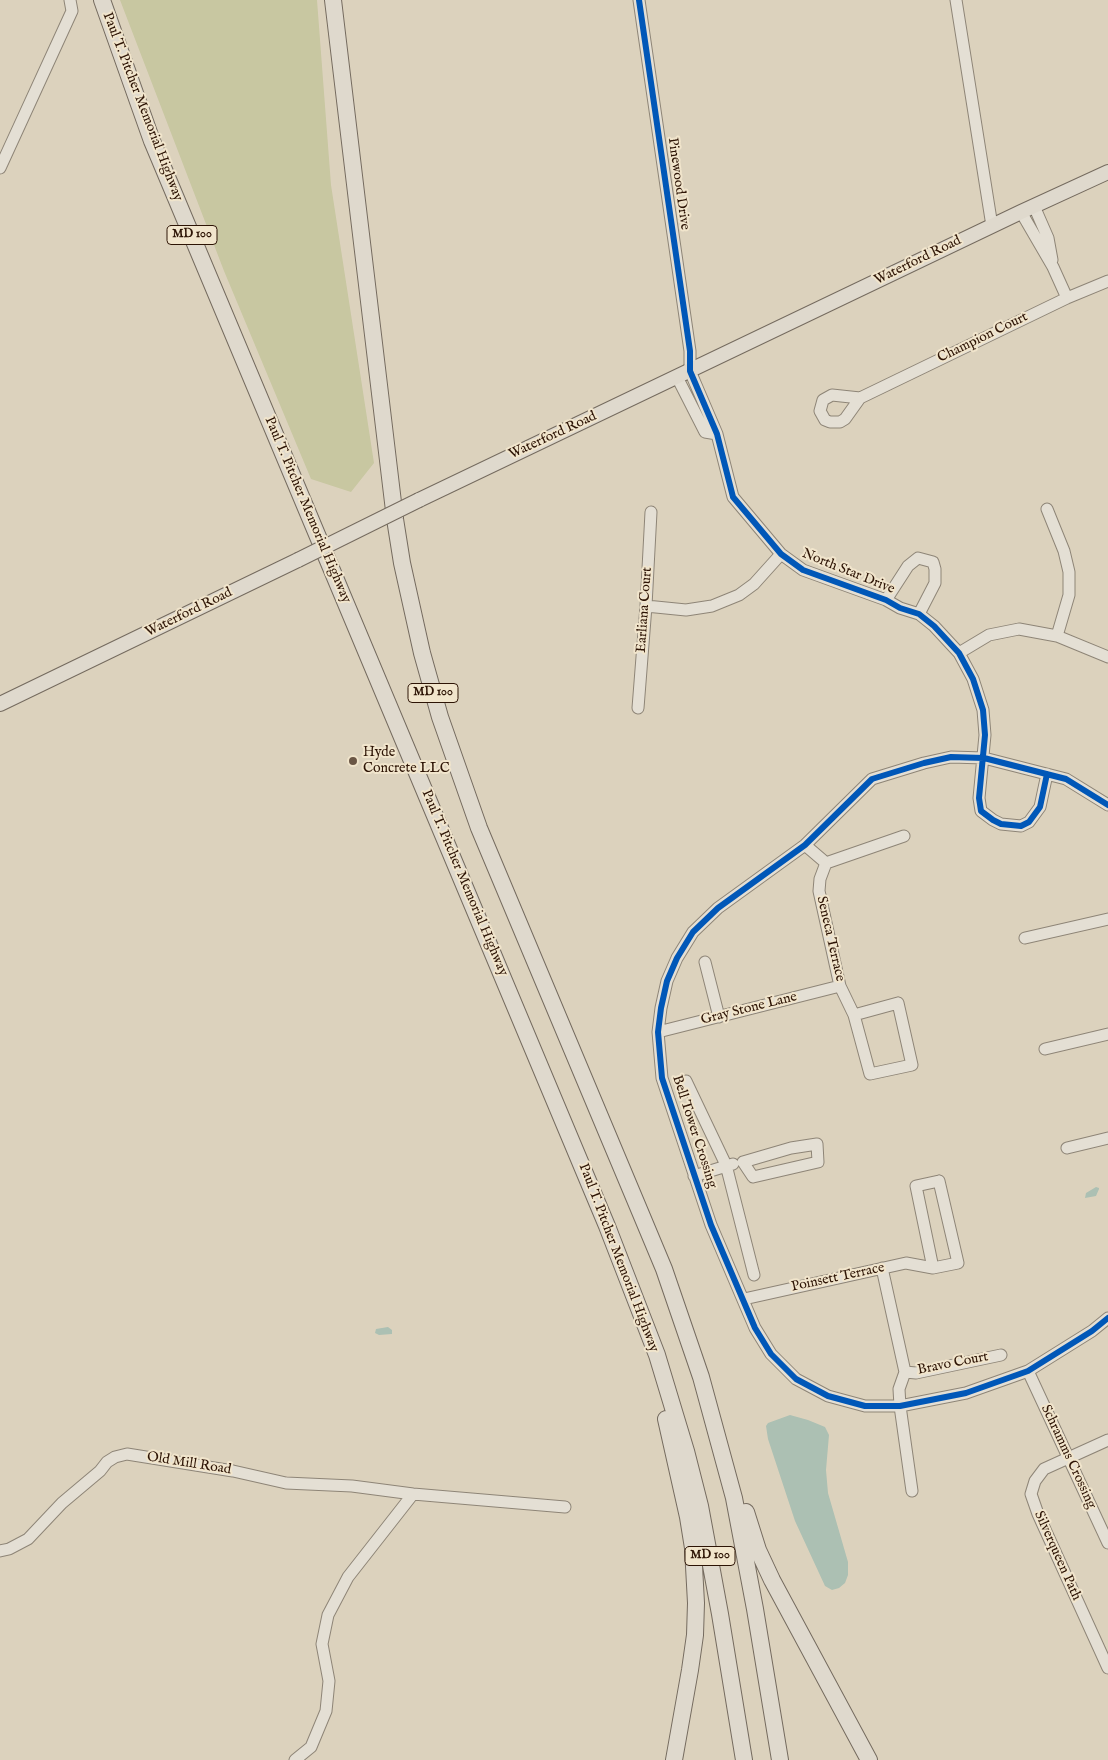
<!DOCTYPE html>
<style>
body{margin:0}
canvas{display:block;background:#dcd2bd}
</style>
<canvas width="1108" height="1760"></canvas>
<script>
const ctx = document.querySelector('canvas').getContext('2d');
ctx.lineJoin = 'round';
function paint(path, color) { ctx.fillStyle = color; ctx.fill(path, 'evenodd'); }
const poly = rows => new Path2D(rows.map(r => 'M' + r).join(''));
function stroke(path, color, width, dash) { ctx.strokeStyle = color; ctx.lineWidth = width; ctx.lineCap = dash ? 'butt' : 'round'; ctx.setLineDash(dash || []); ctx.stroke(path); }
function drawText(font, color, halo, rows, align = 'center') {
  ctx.font = font + ' "IM FELL English",serif'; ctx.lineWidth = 4; ctx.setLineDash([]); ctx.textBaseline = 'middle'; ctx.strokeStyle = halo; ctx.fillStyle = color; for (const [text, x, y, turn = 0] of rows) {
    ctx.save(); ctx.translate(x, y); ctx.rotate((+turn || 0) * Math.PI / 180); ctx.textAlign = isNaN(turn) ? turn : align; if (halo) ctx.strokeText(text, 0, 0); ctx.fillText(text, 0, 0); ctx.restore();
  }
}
const green = poly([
 [120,0,317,0,331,185,374,463,351,492,311,479,224,271]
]);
const water = poly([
 [1096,1187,1099,1188,1099,1189,1096,1196,1085,1198,1086,1193],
 [388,1327,392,1330,392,1334,379,1335,375,1333,376,1329],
 [790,1415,808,1420,825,1427,829,1435,826,1470,828,1493,848,1562,848,1575,845,1583,839,1588,832,1590,825,1586,795,1521,768,1439,766,1426,768,1423]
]);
const minor = poly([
 [639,0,690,351,690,371,717,434,733,497,781,554,803,570,886,600,900,608,919,614,934,626,959,653,973,679,983,710,985,735,979,798,981,811,993,820,1001,824,1021,826,1029,822,1040,807,1047,774],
 [956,0,992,226],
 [0,168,72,11,70,0],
 [1034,206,1048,238,1052,260],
 [1021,212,1053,267,1067,298],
 [677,377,705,432,717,434],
 [860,398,832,395,823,400,820,411,825,420,830,422,840,422,845,419,860,398,1067,298,1108,281],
 [1047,509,1064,551,1069,572,1069,595,1057,636],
 [886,600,908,566,918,558,933,562,935,569,935,583,919,614],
 [646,606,686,610,712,606,739,595,754,584,781,554],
 [959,653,989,635,1019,629,1057,636,1108,657],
 [638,708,646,606,651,512],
 [1108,805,1066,779,984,758,951,757,924,763,872,779,805,845,718,908,693,932,677,958,667,981,661,1008,658,1032,662,1078,711,1225,755,1328,771,1354,796,1379,828,1396,865,1406,900,1406,966,1393,1028,1371,1092,1331,1108,1318],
 [805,845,826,863,820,879,819,891,840,986,854,1015],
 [826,863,904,836],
 [1025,938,1108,919],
 [705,962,719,1017],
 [898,1003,912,1065,870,1074,854,1015,898,1003],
 [658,1032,840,986],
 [1045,1049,1108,1034],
 [686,1081,726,1165,754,1275],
 [817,1144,818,1162,753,1177,743,1162,791,1148,817,1144],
 [1067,1148,1108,1138],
 [694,1176,733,1164],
 [939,1181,958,1263,933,1268,916,1186,939,1181],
 [882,1268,905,1372,899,1389,900,1406,912,1491],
 [744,1299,906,1263,933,1268],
 [1028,1371,1108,1543],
 [905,1372,916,1373,1001,1355],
 [1108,1440,1044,1469,1035,1481,1031,1494,1038,1514,1108,1668],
 [0,1551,9,1549,28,1539,62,1503,100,1471,107,1462,115,1457,127,1454,233,1471,286,1483,352,1486,413,1494,565,1507],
 [295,1760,311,1747,326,1711,329,1681,322,1644,328,1615,348,1577,413,1494]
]);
const major = poly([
 [419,500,1021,212,1108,172],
 [0,704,298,560]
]);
const highway = poly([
 [102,0,152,141,607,1226,657,1355,686,1451,700,1506,720,1614,744,1760],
 [333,0,395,519,402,563,422,653,440,717,479,828,641,1214,664,1269,701,1377,734,1498,755,1609,780,1760],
 [666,1419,688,1517,693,1548,696,1603,695,1635,690,1670,674,1760],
 [746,1512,758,1550,772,1580,869,1760]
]);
const majorBridge = poly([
 [298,560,419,500]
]);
const cycleway = poly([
 [639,0,690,351,690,371,717,434,733,497,781,554,803,570,886,600,900,608,919,614,934,626,959,653,973,679,983,710,985,735,979,798,981,811,993,820,1001,824,1021,826,1029,822,1040,807,1047,774],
 [1108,805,1066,779,984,758,951,757,924,763,872,779,805,845,718,908,693,932,677,958,667,981,661,1008,658,1032,662,1078,711,1225,755,1328,771,1354,796,1379,828,1396,865,1406,900,1406,966,1393,1028,1371,1092,1331,1108,1318]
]);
const markers = [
 [353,761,5,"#6a5645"]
];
const shields = [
 [192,235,50],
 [433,693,50],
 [710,1556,50]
];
const shieldNames = [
 ["MD 100",192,235],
 ["MD 100",433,693],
 ["MD 100",710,1556]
];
const streetNames = [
 ["Paul T. Pitcher Memorial Highway",142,107,69],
 ["Pinewood Drive",678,184,82],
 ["Waterford Road",918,261,-26],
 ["Champion Court",983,338,-26],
 ["Waterford Road",553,436,-25],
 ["Paul T. Pitcher Memorial Highway",307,510,67],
 ["North Star Drive",848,572,22],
 ["Earliana Court",645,610,-86],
 ["Waterford Road",189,613,-26],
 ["Paul T. Pitcher Memorial Highway",464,883,67],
 ["Seneca Terrace",830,939,77],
 ["Gray Stone Lane",749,1009,-14],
 ["Bell Tower Crossing",694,1132,72],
 ["Paul T. Pitcher Memorial Highway",618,1258,69],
 ["Poinsett Terrace",838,1278,-12],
 ["Bravo Court",953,1364,-11],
 ["Schramms Crossing",1068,1457,65],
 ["Old Mill Road",189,1464,9],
 ["Silverqueen Path",1057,1556,66]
];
const poiNames = [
 ["Hyde",363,753],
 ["Concrete LLC",363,769]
];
paint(green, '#c8c7a1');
paint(water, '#acc0b3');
stroke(minor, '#8e8577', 13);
stroke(major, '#756b5f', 16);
stroke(highway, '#756b5f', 18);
stroke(minor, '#e4dfd4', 11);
stroke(major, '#dfd9cd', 14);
stroke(highway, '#dfd9cd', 16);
stroke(majorBridge, '#756b5f', 16, []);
stroke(majorBridge, '#dfd9cd', 14);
stroke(cycleway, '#0057b8', 6);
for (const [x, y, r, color] of markers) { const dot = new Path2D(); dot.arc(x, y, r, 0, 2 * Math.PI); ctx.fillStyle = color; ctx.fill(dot); stroke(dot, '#f1e5cc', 2); }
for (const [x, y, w] of shields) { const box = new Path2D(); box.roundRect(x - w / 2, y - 9.5, w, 19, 4); ctx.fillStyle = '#f1e5cc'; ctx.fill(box); stroke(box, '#2d1405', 1); }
drawText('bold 12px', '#2d1405', null, shieldNames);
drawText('14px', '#2d1405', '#f1e5cc', streetNames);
drawText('14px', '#2d1405', '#f1e5cc', poiNames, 'left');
</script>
